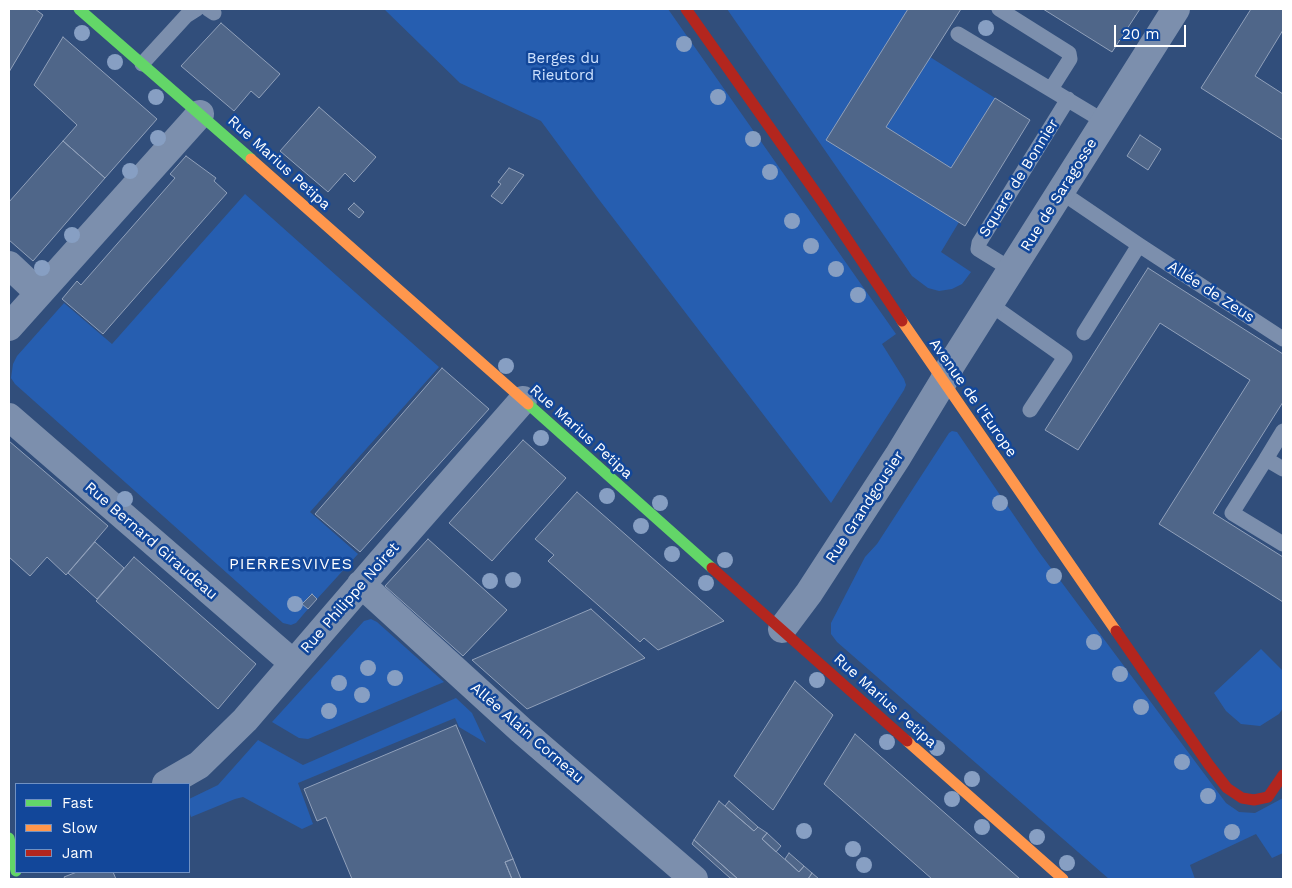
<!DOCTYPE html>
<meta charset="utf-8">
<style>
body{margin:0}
#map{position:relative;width:1292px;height:888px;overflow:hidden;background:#314e7b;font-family:"Work Sans",sans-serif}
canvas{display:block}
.frame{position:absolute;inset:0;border:10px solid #fff;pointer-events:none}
.legend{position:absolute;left:15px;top:783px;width:175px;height:90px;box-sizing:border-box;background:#12479a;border:1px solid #7191c2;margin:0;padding:6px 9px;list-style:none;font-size:15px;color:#fff}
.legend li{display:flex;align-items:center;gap:10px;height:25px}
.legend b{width:25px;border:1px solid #7191c2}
.scale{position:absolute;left:1114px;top:25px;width:72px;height:22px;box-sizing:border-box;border:2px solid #fff;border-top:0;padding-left:6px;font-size:15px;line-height:18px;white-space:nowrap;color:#fff;-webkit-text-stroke:4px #12479a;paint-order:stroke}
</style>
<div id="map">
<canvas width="1292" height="888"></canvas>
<div class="frame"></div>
<ul class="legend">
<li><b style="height:6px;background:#63d668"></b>Fast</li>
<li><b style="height:6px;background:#ff974d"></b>Slow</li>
<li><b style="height:6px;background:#b3261e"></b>Jam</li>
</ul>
<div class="scale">20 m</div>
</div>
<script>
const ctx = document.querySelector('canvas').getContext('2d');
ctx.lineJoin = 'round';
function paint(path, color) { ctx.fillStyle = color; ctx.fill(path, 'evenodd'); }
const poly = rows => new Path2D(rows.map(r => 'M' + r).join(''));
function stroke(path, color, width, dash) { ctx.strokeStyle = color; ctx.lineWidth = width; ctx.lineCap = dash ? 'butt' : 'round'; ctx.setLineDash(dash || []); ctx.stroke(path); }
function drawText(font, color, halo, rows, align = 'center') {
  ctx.font = font + ' "Work Sans",sans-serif'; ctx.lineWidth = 5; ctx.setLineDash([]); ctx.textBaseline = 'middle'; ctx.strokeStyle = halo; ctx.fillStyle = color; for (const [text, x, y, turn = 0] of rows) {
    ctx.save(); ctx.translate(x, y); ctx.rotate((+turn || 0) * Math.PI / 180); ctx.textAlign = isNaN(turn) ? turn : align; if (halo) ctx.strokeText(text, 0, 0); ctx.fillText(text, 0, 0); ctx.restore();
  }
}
const green = poly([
 [384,9,668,9,896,334,882,344,904,379,906,385,904,390,831,503,597,197,541,121,460,83],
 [727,9,908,9,827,140,959,222,941,252,971,272,962,284,952,289,939,291,928,288,912,276],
 [930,57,995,98,951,168,886,127],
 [245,194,439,367,310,512,358,554,317,599,311,594,303,604,308,609,296,623,291,625,283,623,15,384,11,378,13,364,17,356,64,303,112,344],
 [952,431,957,432,1039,552,1226,803,1239,812,1255,813,1283,798,1283,853,1272,858,1256,834,1190,865,1195,879,1109,879,837,642,831,634,831,623,865,557,877,544,949,433],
 [371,619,377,622,444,682,308,739,299,738,272,722,364,621],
 [1261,649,1283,671,1283,708,1279,714,1260,726,1241,724,1226,711,1214,693],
 [456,698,472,713,486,743,459,727,455,718,298,783,313,824,302,829,243,797,235,799,191,817,189,811,189,799,218,785,258,740,303,765]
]);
const building = poly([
 [9,9,35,9,43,15,9,72,9,9],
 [908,9,961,9,886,127,951,168,995,98,1030,120,965,226,826,140,908,9],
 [1043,9,1140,9,1112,52,1043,9],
 [1251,9,1283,9,1283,30,1255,76,1283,94,1283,140,1201,88,1251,9],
 [221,23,280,74,259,98,251,91,234,111,181,66,221,23],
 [63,37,157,119,105,178,63,141,77,125,34,85,63,37],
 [319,107,376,157,354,182,345,173,328,192,280,151,319,107],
 [1140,135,1161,149,1148,170,1127,156,1140,135],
 [63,141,105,178,33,261,9,240,9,202,63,141],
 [186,156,216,178,214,181,227,193,103,334,62,299,77,281,81,285,175,178,170,174,186,156],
 [509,168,524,175,502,204,491,196,501,184,498,182,509,168],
 [354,203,364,212,359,218,348,209,354,203],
 [1148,268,1283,354,1283,402,1213,513,1283,557,1283,602,1159,524,1250,380,1160,323,1078,450,1045,430,1148,268],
 [442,368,489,409,360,552,315,514,442,368],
 [523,440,566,478,492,561,449,523,523,440],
 [9,441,108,526,66,575,47,557,30,576,9,557,9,441],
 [577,492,642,549,724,621,658,650,644,638,640,642,548,561,554,555,535,539,577,492],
 [428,539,507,610,463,656,385,586,428,539],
 [95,542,124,568,97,599,68,573,95,542],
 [134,557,256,664,218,709,96,601,134,557],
 [312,594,317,599,308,609,302,604,312,594],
 [591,609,645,658,527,709,472,660,591,609],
 [795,681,833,715,773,810,734,776,795,681],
 [456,725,513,859,505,862,512,879,352,879,326,817,317,821,304,789,456,725],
 [855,734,913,785,1020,879,932,879,824,784,855,734],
 [719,801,754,831,758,827,767,833,762,839,799,872,804,866,812,873,808,879,738,879,694,840,719,801],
 [729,801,758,827,754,831,725,806,729,801],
 [767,833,781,846,776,852,762,839,767,833],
 [694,840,738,879,730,878,692,844,694,840],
 [789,853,804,866,799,872,785,859,789,853],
 [513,859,521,879,512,879,505,862,513,859],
 [77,872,113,872,116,879,65,879,64,877,77,872],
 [812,873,819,879,808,879,812,873]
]);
const lane = poly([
 [208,9,214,13],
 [999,9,1069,53,1070,59,1051,89],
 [958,34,1105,122],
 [142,64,186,16,197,9],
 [1061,192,1139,245,1283,339],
 [1012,270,978,249,979,243,1068,99],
 [990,304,1065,357,1030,410],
 [1084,333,1139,245],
 [1283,431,1266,459,1283,469],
 [1266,459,1232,513,1283,544]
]);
const street = poly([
 [9,265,39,293],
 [9,327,200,114],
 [9,417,293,663],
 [361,584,521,730,694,879],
 [782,629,809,593,898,456,943,382,951,365,1176,9],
 [166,784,199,765,245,720,380,563,523,400]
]);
const fast = poly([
 [79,9,251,159],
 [528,404,712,568],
 [9,838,16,871]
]);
const slow = poly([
 [251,159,528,404],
 [902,321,1116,631],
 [907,741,1063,879]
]);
const jam = poly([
 [686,9,821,200,902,321],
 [712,568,907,741],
 [1116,631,1209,765,1227,788,1242,798,1254,800,1268,797,1283,775]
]);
const trees = [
 [986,28],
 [82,33],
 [684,44],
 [115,62],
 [156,97],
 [718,97],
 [158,138],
 [753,139],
 [130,171],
 [770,172],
 [792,221],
 [72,235],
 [811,246],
 [42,268],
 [836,269],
 [858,295],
 [506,366],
 [541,438],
 [607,496],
 [125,499],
 [660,503],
 [1000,503],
 [641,526],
 [672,554],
 [725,560],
 [1054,576],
 [513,580],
 [490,581],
 [706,583],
 [295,604],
 [1094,642],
 [368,668],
 [1120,674],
 [395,678],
 [817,680],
 [339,683],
 [362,695],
 [1141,707],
 [329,711],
 [887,742],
 [937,748],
 [1182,762],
 [972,779],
 [1208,796],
 [952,799],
 [982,827],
 [804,831],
 [1232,832],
 [1037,837],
 [853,849],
 [1067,863],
 [864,865]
];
const parkNames = [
 ["Berges du",563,59],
 ["Rieutord",563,76]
];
const streetNames = [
 ["Rue Marius Petipa",279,163,42],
 ["Square de Bonnier",1019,178,-58],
 ["Rue de Saragosse",1059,195,-58],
 ["Allée de Zeus",1211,292,33],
 ["Avenue de l'Europe",973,398,55],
 ["Rue Marius Petipa",581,432,42],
 ["Rue Grandgousier",865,507,-57],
 ["Rue Bernard Giraudeau",151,541,41],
 ["Rue Philippe Noiret",350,598,-49],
 ["Rue Marius Petipa",885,701,42],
 ["Allée Alain Corneau",527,733,41]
];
const neighbourhoodNames = [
 ["PIERRESVIVES",291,564]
];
paint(green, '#265eb0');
paint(building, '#4f6689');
stroke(building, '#90a0ba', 1);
stroke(lane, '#7c8fad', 15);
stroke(street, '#7c8fad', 28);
stroke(fast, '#63d668', 11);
stroke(slow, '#ff974d', 11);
stroke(jam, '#b3261e', 11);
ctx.fillStyle = '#879fc3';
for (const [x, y] of trees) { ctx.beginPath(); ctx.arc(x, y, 8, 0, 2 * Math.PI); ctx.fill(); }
drawText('15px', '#cde1fe', '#12479a', parkNames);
drawText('15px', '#fff', '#12479a', streetNames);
ctx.letterSpacing = '1px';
drawText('16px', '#fff', '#12479a', neighbourhoodNames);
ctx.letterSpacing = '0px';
</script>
